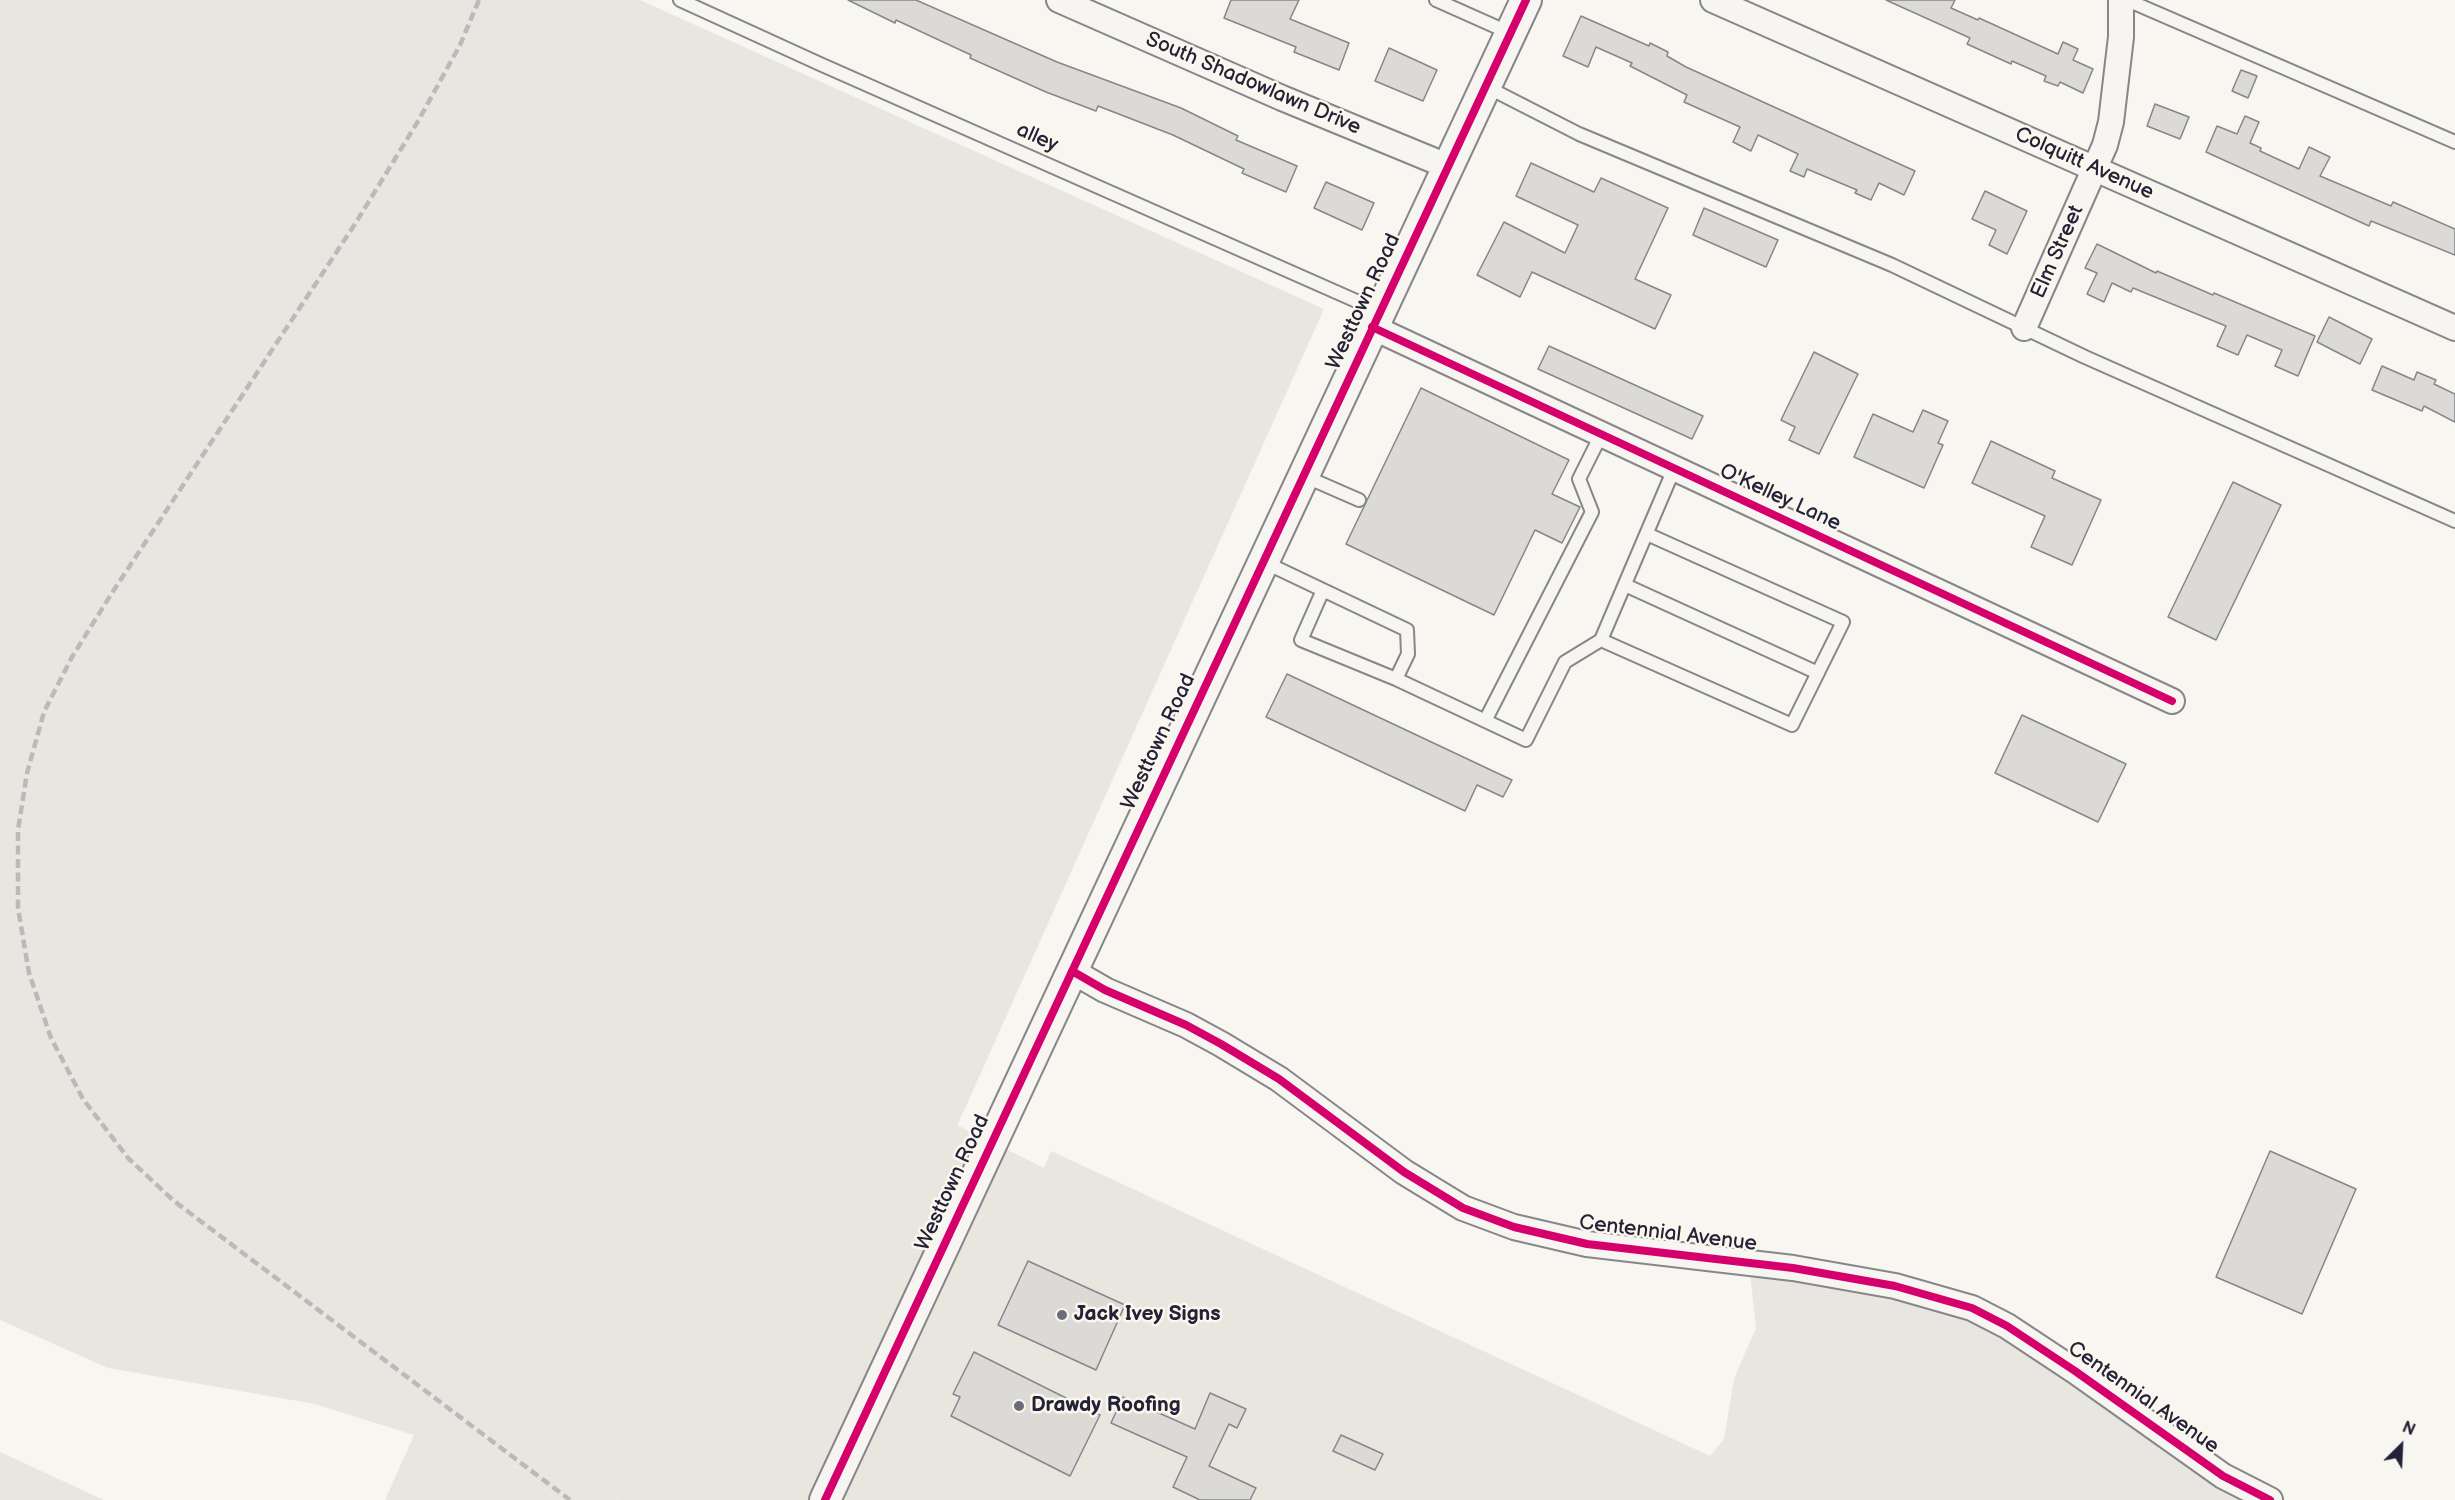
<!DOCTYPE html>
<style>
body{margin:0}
#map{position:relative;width:2455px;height:1500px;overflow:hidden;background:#f8f6f0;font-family:"Balsamiq Sans",sans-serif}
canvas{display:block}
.north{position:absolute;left:2371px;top:1416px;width:60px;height:60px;-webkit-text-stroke:4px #fbf7ec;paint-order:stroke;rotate:24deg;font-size:16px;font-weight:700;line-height:24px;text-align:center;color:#22223b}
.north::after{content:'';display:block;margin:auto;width:21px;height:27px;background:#22223b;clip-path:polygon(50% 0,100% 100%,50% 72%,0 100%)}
</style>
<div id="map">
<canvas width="2455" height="1500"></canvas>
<div class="north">N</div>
</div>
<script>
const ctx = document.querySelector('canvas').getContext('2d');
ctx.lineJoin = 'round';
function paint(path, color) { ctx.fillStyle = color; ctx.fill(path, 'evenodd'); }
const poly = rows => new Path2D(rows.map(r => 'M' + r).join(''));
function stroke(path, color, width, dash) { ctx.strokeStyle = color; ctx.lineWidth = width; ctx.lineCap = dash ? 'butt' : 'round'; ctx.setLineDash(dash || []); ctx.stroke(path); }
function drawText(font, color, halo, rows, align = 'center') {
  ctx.font = font + ' "Balsamiq Sans",sans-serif'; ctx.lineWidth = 5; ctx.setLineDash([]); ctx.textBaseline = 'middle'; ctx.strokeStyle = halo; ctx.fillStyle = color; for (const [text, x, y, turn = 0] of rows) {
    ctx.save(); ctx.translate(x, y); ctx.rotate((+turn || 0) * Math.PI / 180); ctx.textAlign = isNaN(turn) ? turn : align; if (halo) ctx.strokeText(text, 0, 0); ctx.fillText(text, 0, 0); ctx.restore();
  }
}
const built = poly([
 [957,1125,1044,1168,1033,1194,1489,1413,1541,1429,1556,1445,1542,1467,1530,1500,789,1500],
 [414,1435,620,1500,385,1500]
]);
const green = poly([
 [0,0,640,0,1324,309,789,1500,620,1500,315,1404,108,1368,0,1320],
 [1051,1151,1710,1456,1724,1439,1734,1379,1756,1328,1749,1263,1933,1295,2270,1500,1530,1500,1542,1467,1556,1445,1541,1429,1489,1413,1033,1194],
 [0,1452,104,1500,0,1500]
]);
const building = poly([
 [848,0,916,0,1057,62,1181,108,1238,136,1236,140,1297,166,1286,192,1242,173,1244,169,1173,135,1098,106,1096,111,1046,92,970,58,971,55,896,20,895,23,848,0],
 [1231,0,1299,0,1290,19,1349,43,1339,70,1294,52,1296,47,1224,18,1231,0],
 [1886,0,1955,0,1951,8,1978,20,1979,18,2058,54,2063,42,2078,49,2073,60,2093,69,2083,93,2060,82,2058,86,2044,81,2046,76,2012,61,2011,64,1967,44,1970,38,1886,0],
 [1581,16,1649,46,1650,43,1668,52,1667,56,1686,67,1915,171,1904,195,1879,183,1871,200,1855,193,1857,190,1807,169,1804,177,1790,171,1798,154,1758,135,1751,151,1733,142,1740,127,1684,102,1687,95,1630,66,1632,63,1596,47,1588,67,1563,56,1581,16],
 [1389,48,1437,70,1423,101,1375,81,1389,48],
 [2241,70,2257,76,2248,98,2232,91,2241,70],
 [2155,104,2189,117,2180,139,2147,126,2155,104],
 [2245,116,2259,122,2250,143,2261,148,2260,151,2299,169,2309,147,2330,157,2320,176,2391,206,2393,202,2455,229,2455,255,2371,221,2369,226,2206,152,2217,126,2237,134,2245,116],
 [1531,163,1594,192,1601,178,1668,208,1635,279,1671,295,1655,329,1532,272,1520,297,1477,275,1504,222,1565,253,1578,225,1516,196,1531,163],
 [1326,182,1374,203,1362,230,1314,208,1326,182],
 [1985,191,2027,211,2007,254,1989,245,1996,230,1972,219,1985,191],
 [1704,208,1778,240,1766,267,1693,235,1704,208],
 [2097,244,2156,273,2157,271,2213,295,2214,293,2315,336,2298,376,2275,366,2282,350,2247,335,2238,355,2217,346,2226,326,2133,288,2131,292,2112,283,2104,302,2087,294,2097,273,2085,268,2097,244],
 [2329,317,2372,339,2360,364,2317,342,2329,317],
 [1549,346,1703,416,1692,439,1538,369,1549,346],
 [1814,352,1858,374,1819,454,1789,440,1795,427,1781,420,1814,352],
 [2382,366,2414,380,2417,372,2436,380,2434,384,2455,394,2455,422,2424,406,2422,411,2372,390,2382,366],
 [1421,388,1569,460,1552,494,1580,507,1562,543,1535,530,1494,615,1346,544,1421,388],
 [1923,410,1948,421,1938,443,1943,445,1924,488,1854,457,1873,414,1913,432,1923,410],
 [1991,441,2055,471,2052,478,2101,500,2072,565,2031,547,2045,516,1972,483,1991,441],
 [2233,482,2281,505,2216,640,2168,617,2233,482],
 [1287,674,1512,780,1503,797,1477,785,1465,811,1266,717,1287,674],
 [2022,715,2126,764,2098,822,1995,773,2022,715],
 [2270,1151,2356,1189,2302,1314,2216,1277,2270,1151],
 [1028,1261,1125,1305,1096,1370,998,1325,1028,1261],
 [974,1352,1100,1415,1070,1476,951,1416,960,1397,953,1394,974,1352],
 [1210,1393,1246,1409,1237,1428,1229,1424,1209,1466,1256,1488,1250,1500,1200,1500,1173,1487,1187,1457,1111,1423,1123,1397,1195,1429,1210,1393],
 [1341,1435,1383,1454,1375,1470,1333,1451,1341,1435]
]);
const service = poly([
 [680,0,820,64,1379,311],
 [1436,0,1510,33],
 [2127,0,2455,142],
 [1485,86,1579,134,1892,265,2085,357,2455,521],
 [1304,476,1359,500],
 [1264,562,1407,630,1408,654,1396,679,1301,640,1323,590],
 [1625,585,1818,673],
 [1601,640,1792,725,1843,622,1647,534],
 [1396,679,1526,740,1565,662,1601,640,1674,469],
 [1485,721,1592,512,1579,479,1601,435]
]);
const minor = poly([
 [1059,0,1282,98,1447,166],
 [1713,0,2455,328],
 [1372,327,2172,701],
 [2024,328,2105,145,2111,122,2121,37,2121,0],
 [1072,971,1105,990,1186,1025,1221,1044,1279,1079,1404,1172,1463,1208,1514,1227,1587,1244,1793,1268,1895,1286,1972,1308,2007,1326,2075,1371,2223,1476,2270,1500]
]);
const tertiary = poly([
 [825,1500,1526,0]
]);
const rail = poly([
 [479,0,460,45,417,123,355,224,110,596,72,657,44,712,27,773,18,830,18,908,29,973,51,1038,83,1099,128,1158,174,1201,570,1500]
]);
const cycleway = poly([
 [1372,327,2172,701],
 [1072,971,1105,990,1186,1025,1221,1044,1279,1079,1404,1172,1463,1208,1514,1227,1587,1244,1793,1268,1895,1286,1972,1308,2007,1326,2075,1371,2223,1476,2270,1500],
 [825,1500,1526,0]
]);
const markers = [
 [1062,1315,6,"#6d6c7a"],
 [1019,1406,6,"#6d6c7a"]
];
const streetNames = [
 ["South Shadowlawn Drive",1253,84,23],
 ["alley",1037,138,24],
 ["Colquitt Avenue",2084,164,24],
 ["Elm Street",2058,252,-66],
 ["Westtown Road",1364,302,-65],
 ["O'Kelley Lane",1780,498,25],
 ["Westtown Road",1159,742,-65],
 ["Westtown Road",953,1183,-65],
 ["Centennial Avenue",1668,1234,7],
 ["Centennial Avenue",2143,1398,35]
];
const poiNames = [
 ["Jack Ivey Signs",1074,1315],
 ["Drawdy Roofing",1031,1406]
];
paint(built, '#e9e6e0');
paint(green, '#e8e6e0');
paint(building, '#dbdad7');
stroke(building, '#878688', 1.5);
stroke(service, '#878688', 16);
stroke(minor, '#878688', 28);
stroke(tertiary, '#878688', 34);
stroke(service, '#f6f5f1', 12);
stroke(minor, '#f6f5f1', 24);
stroke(tertiary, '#f6f5f1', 30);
stroke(rail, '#bcbab9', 4.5, [9, 4.5]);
stroke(cycleway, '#d6006c', 8);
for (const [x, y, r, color] of markers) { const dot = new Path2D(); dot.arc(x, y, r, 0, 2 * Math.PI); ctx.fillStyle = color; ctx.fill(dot); stroke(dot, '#fbf7ec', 2); }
drawText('21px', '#22223b', '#fbf7ec', streetNames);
drawText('bold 21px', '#22223b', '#fbf7ec', poiNames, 'left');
</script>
